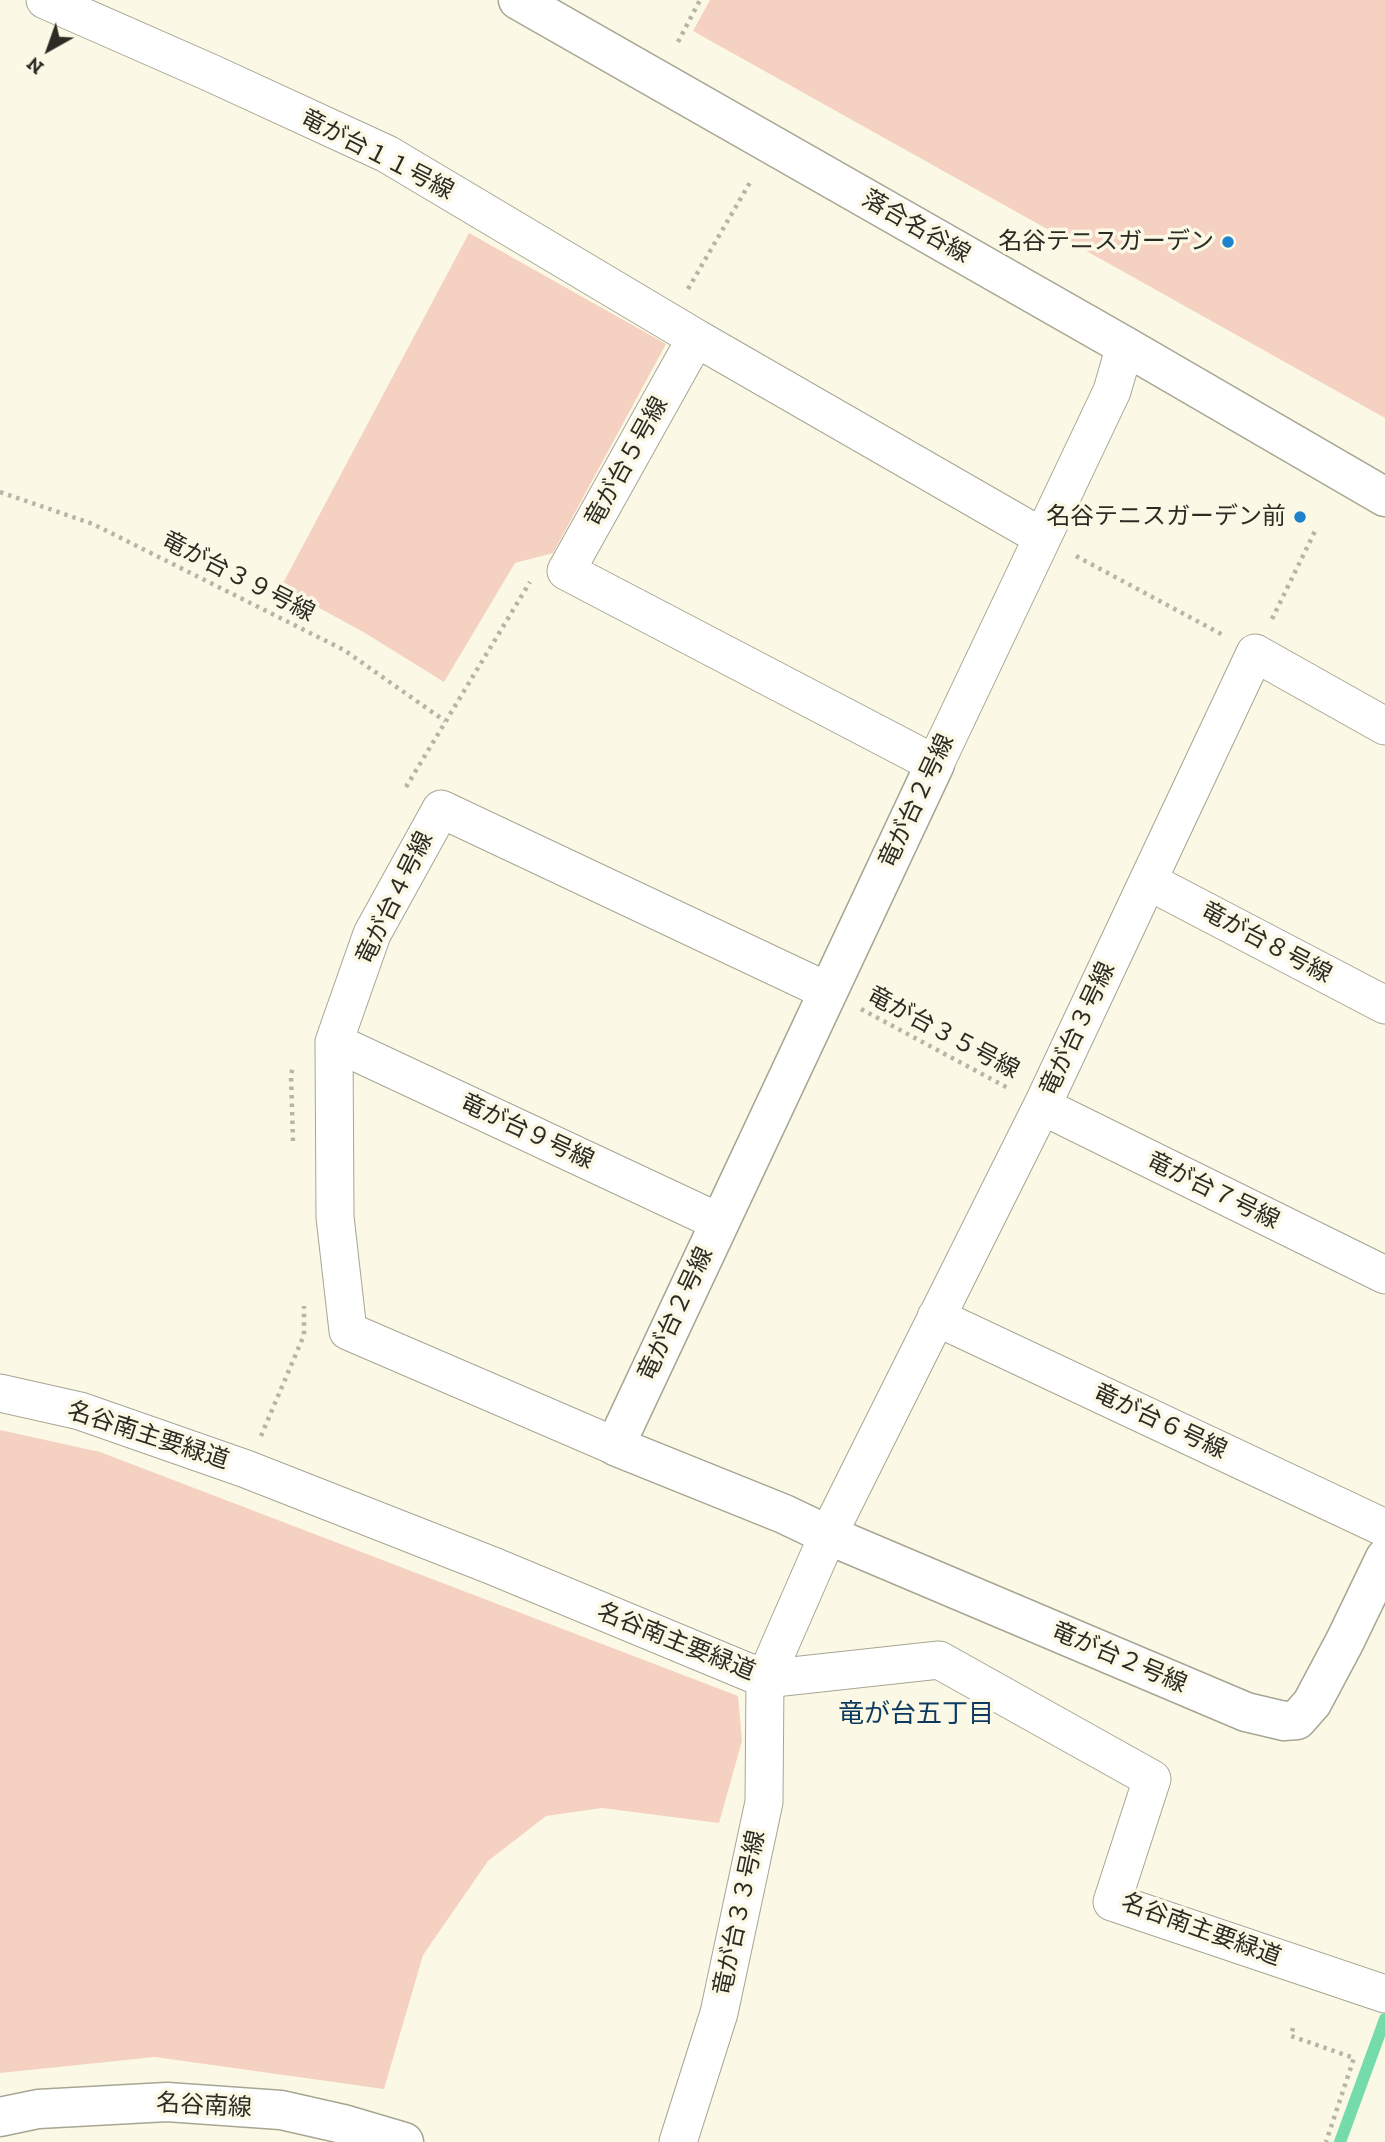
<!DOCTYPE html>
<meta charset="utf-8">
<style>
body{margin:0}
#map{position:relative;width:1385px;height:2142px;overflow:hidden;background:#fbf9e5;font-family:"Zilla Slab",serif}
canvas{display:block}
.north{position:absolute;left:14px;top:14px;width:70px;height:70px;-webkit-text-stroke:5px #fbf9e5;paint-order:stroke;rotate:220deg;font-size:19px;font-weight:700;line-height:28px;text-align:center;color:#2d2c24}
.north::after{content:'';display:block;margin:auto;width:24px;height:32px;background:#2d2c24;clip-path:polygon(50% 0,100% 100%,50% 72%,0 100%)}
</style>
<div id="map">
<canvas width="1385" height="2142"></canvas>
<div class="north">N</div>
</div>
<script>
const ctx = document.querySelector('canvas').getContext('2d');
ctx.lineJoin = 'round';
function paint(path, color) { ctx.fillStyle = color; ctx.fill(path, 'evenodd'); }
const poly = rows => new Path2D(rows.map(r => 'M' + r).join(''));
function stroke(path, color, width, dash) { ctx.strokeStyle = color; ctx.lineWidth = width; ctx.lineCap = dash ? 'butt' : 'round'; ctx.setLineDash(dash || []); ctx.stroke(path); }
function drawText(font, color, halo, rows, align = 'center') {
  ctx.font = font + ' "Zilla Slab","Noto Sans JP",serif'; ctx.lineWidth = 7; ctx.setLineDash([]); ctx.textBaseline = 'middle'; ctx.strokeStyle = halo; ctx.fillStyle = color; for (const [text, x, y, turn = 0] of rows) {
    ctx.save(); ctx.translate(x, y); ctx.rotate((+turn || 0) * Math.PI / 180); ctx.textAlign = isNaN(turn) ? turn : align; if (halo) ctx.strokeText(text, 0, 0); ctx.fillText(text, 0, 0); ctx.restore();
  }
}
const green = poly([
 [710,0,1385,0,1385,418,693,31],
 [469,233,666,344,553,553,515,563,444,682,365,633,281,587],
 [0,1430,100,1452,738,1696,742,1741,719,1823,602,1808,546,1816,488,1861,423,1955,384,2089,155,2057,0,2073]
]);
const stream = poly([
 [1340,2142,1385,2019]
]);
const path = poly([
 [678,42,700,0],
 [688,289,752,179],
 [0,492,93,524,344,650,445,721],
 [1076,556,1223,635],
 [1272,619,1316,529],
 [406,787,530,582],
 [861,1009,1008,1088],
 [293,1141,291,1075,293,1066],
 [261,1436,304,1335,304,1306],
 [1293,2028,1291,2036,1354,2058,1326,2142]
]);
const street = poly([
 [45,0,211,73,387,154,696,338],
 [1042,537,696,338,566,571,935,764,1112,391,1125,346],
 [1148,881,1385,1005],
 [334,1042,719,1222],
 [1042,1106,1385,1275],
 [936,1317,1385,1528],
 [0,1393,80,1411,246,1469,493,1566,765,1679,939,1660,1152,1779,1112,1902,1385,1994],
 [615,1446,348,1331,335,1217,334,1042,372,934,441,809,827,991],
 [678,2142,719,2013,764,1802,765,1679,828,1535,1042,1106,1255,653,1385,726]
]);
const secondary = poly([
 [518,0,1125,346,1385,497],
 [935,764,615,1446,784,1514,828,1535,1246,1712,1284,1721,1297,1720,1312,1703,1345,1641,1385,1558],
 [0,2117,38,2109,167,2102,281,2110,343,2124,404,2142]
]);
const markers = [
 [1228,242,7,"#1f82cd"],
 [1300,517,7,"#1f82cd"]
];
const streetNames = [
 ["竜が台１１号線",377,155,27],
 ["落合名谷線",916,227,30],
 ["竜が台５号線",627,462,-61],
 ["竜が台３９号線",238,577,27],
 ["竜が台２号線",917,801,-65],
 ["竜が台４号線",395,898,-64],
 ["竜が台８号線",1266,943,28],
 ["竜が台３号線",1078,1029,-65],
 ["竜が台３５号線",943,1033,28],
 ["竜が台９号線",527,1132,25],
 ["竜が台７号線",1213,1191,26],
 ["竜が台２号線",676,1314,-65],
 ["竜が台６号線",1160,1422,25],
 ["名谷南主要緑道",148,1436,18],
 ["名谷南主要緑道",676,1642,22],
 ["竜が台２号線",1119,1658,23],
 ["竜が台３３号線",740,1913,-78],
 ["名谷南主要緑道",1201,1930,20],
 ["名谷南線",204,2106,3]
];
const poiNames = [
 ["名谷テニスガーデン",1214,242],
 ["名谷テニスガーデン前",1286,517]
];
const neighbourhoodNames = [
 ["竜が台五丁目",916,1715]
];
paint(green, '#f4d1c1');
stroke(stream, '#76dbaa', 12);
stroke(street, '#a7a693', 39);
stroke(secondary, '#a7a693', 41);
stroke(path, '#b7b5a5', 4.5, [3.5, 5]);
stroke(street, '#fff', 37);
stroke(secondary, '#fff', 38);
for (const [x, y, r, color] of markers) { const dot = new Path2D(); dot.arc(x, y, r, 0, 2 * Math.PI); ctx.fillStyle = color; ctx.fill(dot); stroke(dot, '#fbf9e5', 2.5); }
drawText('24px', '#2d2c24', '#fbf9e5', streetNames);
drawText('24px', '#2d2c24', '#fbf9e5', poiNames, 'right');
drawText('26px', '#0c3a5f', '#fbf9e5', neighbourhoodNames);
</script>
